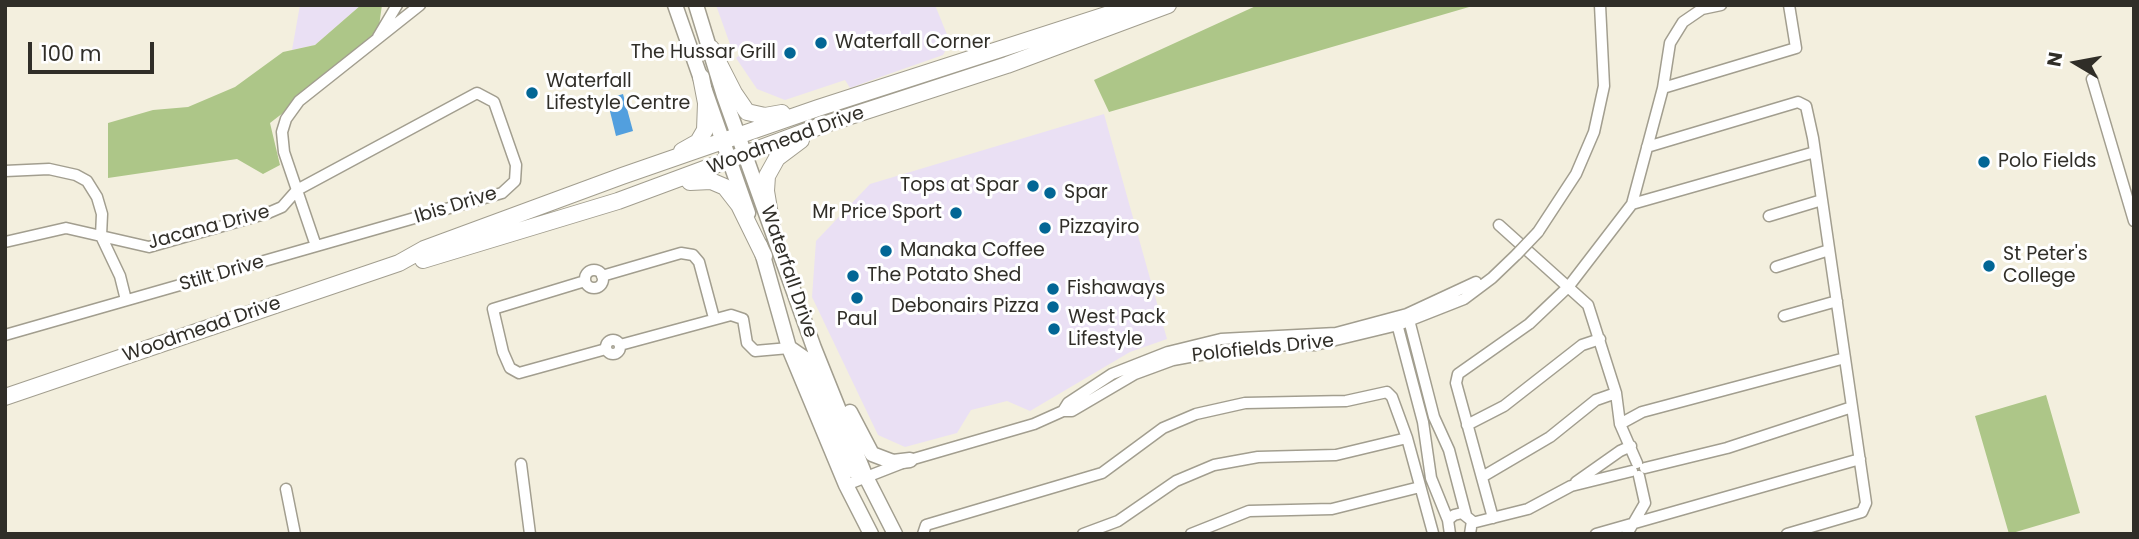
<!DOCTYPE html>
<style>
body{margin:0}
#map{position:relative;width:2139px;height:539px;overflow:hidden;background:#f3efde;font-family:Poppins,sans-serif}
canvas{display:block}
.frame{position:absolute;inset:0;border:7px solid #302e28;pointer-events:none}
.north{position:absolute;left:2041px;top:28px;width:70px;height:70px;-webkit-text-stroke:5px #fff;paint-order:stroke;rotate:280deg;font-size:19px;font-weight:700;line-height:28px;text-align:center;color:#302e28}
.north::after{content:'';display:block;margin:auto;width:24px;height:32px;background:#302e28;clip-path:polygon(50% 0,100% 100%,50% 72%,0 100%)}
.scale{position:absolute;left:28px;top:42px;width:126px;height:32px;box-sizing:border-box;border:4px solid #302e28;border-top:0;padding-left:9px;font-size:21px;line-height:24px;white-space:nowrap;color:#302e28;-webkit-text-stroke:5px #fff;paint-order:stroke}
</style>
<div id="map">
<canvas width="2139" height="539"></canvas>
<div class="frame"></div>
<div class="north">N</div>
<div class="scale">100 m</div>
</div>
<script>
const ctx = document.querySelector('canvas').getContext('2d');
ctx.lineJoin = 'round';
function paint(path, color) { ctx.fillStyle = color; ctx.fill(path, 'evenodd'); }
const poly = rows => new Path2D(rows.map(r => 'M' + r).join(''));
function stroke(path, color, width, dash) { ctx.strokeStyle = color; ctx.lineWidth = width; ctx.lineCap = dash ? 'butt' : 'round'; ctx.setLineDash(dash || []); ctx.stroke(path); }
function drawText(font, color, halo, rows, align = 'center') {
  ctx.font = font + ' Poppins,sans-serif'; ctx.lineWidth = 6; ctx.setLineDash([]); ctx.textBaseline = 'middle'; ctx.strokeStyle = halo; ctx.fillStyle = color; for (const [text, x, y, turn = 0] of rows) {
    ctx.save(); ctx.translate(x, y); ctx.rotate((+turn || 0) * Math.PI / 180); ctx.textAlign = isNaN(turn) ? turn : align; if (halo) ctx.strokeText(text, 0, 0); ctx.fillText(text, 0, 0); ctx.restore();
  }
}
const commercial = poly([
 [300,5,361,5,315,45,292,50],
 [716,5,935,5,950,42,943,55,886,75,850,88,845,80,785,100,757,89,736,58,741,54,735,44,731,47],
 [1104,114,1167,339,1130,352,1030,411,1007,401,971,410,957,433,905,447,878,435,812,297,816,241,870,184]
]);
const green = poly([
 [361,5,382,5,377,40,270,123,280,165,263,174,237,159,108,178,108,123,153,110,188,107,235,87,283,52,315,45],
 [1258,5,1476,5,1109,112,1094,80],
 [2046,395,2080,513,2009,534,1975,416]
]);
const water = poly([
 [623,94,633,131,616,136,607,99]
]);
const street = poly([
 [378,37,397,5],
 [2092,79,2134,221],
 [1663,88,1796,48,1789,5],
 [1647,147,1798,102,1806,106,1813,138,1866,503,1862,512,1787,534],
 [5,171,49,169,76,175,87,181,97,197,102,214,101,236,120,276,126,300],
 [1632,204,1663,88,1670,43,1683,22,1702,9,1721,5],
 [1769,216,1822,200],
 [1499,225,1588,305,1616,393,1620,424,1637,463],
 [1538,232,1576,174,1594,132,1604,86,1600,5],
 [5,242,66,228,149,247,268,213,282,207,297,190,477,93,494,102,516,165,515,181,502,193,5,335],
 [316,246,284,152,282,132,286,119,299,101,420,5],
 [1776,267,1829,250],
 '585 279a9 9 0 1 1 18 0a9 9 0 1 1-18 0Z',
 [602,276,681,253,693,255,699,262,714,318],
 [585,281,493,309,503,352,510,368,519,373,606,349],
 [1408,316,1434,417,1449,450,1466,515],
 [1784,316,1837,301],
 [1396,320,1423,422,1431,478,1448,520],
 '606 347a7 7 0 1 1 14 0a7 7 0 1 1-14 0Z',
 [620,345,731,315,743,319,747,343,755,351,789,348],
 [1063,411,1068,403,1112,374,1168,352,1221,339,1336,333,1407,314,1476,282],
 [1620,424,1642,412,1845,358],
 [1467,425,1504,406,1582,345,1600,339],
 [521,464,530,534],
 [1645,468,1727,448,1852,407],
 [1482,477,1550,437,1596,400,1616,393],
 [1576,482,1620,451,1631,446],
 [846,485,910,460,1034,424,1063,411,1072,411,1135,374,1173,360,1249,346,1315,345,1398,325,1464,299,1492,278,1517,254],
 [286,489,295,534],
 [1493,518,1456,383,1458,374,1529,324,1569,286,1632,204,1815,152],
 [1472,523,1528,509,1571,486,1632,471],
 [923,534,926,525,1102,473,1163,428,1196,414,1245,403,1346,401,1387,392,1392,397,1407,438,1433,533],
 [1083,534,1118,521,1176,481,1214,465,1258,457,1336,455,1407,438],
 [1191,534,1249,511,1332,509,1420,487],
 [1450,534,1448,520,1454,515,1462,513,1472,521,1470,534],
 [1596,534,1860,459],
 [1627,534,1645,503,1639,476]
]);
const secondary = poly([
 [675,5,748,213],
 [696,5,724,96,814,348,865,475,895,534],
 [760,245,789,348,846,485,871,534],
 [791,349,804,358,854,471],
 [850,412,872,454,893,462,910,460]
]);
const primary = poly([
 [711,48,734,93,747,112,765,116,782,113],
 [682,151,698,142,705,130,706,103,701,77],
 [690,182,711,181,725,187,739,205,764,256],
 [772,227,766,191,767,176,777,158,801,140],
 [423,260,618,201,823,125,1007,65,1168,5],
 [5,397,399,263,424,249,622,176,818,108,1137,5]
]);
const streetBridge = poly([
 [1517,254,1538,232]
]);
const markers = [
 [821,43,7,"#026695"],
 [790,53,7,"#026695"],
 [532,93,7,"#026695"],
 [1984,162,7,"#026695"],
 [1033,186,7,"#026695"],
 [1050,193,7,"#026695"],
 [956,213,7,"#026695"],
 [1045,228,7,"#026695"],
 [886,251,7,"#026695"],
 [1989,266,7,"#026695"],
 [853,276,7,"#026695"],
 [1053,289,7,"#026695"],
 [857,298,7,"#026695"],
 [1053,307,7,"#026695"],
 [1054,329,7,"#026695"]
];
const poiNames = [
 ["Waterfall Corner",835,43],
 ["The Hussar Grill",776,53,"right"],
 ["Waterfall",546,82],
 ["Lifestyle Centre",546,104],
 ["Polo Fields",1998,162],
 ["Tops at Spar",1019,186,"right"],
 ["Spar",1064,193],
 ["Mr Price Sport",942,213,"right"],
 ["Pizzayiro",1059,228],
 ["Manaka Coffee",900,251],
 ["St Peter's",2003,255],
 ["College",2003,277],
 ["The Potato Shed",867,276],
 ["Fishaways",1067,289],
 ["Debonairs Pizza",1039,307,"right"],
 ["West Pack",1068,318],
 ["Lifestyle",1068,340],
 ["Paul",857,320,"center"]
];
const streetNames = [
 ["Woodmead Drive",786,141,-20],
 ["Ibis Drive",456,206,-17],
 ["Jacana Drive",209,228,-15],
 ["Waterfall Drive",788,272,71],
 ["Stilt Drive",222,274,-16],
 ["Woodmead Drive",202,330,-19],
 ["Polofields Drive",1263,349,-6]
];
paint(commercial, '#eae0f4');
paint(green, '#adc688');
paint(water, '#529fde');
stroke(street, '#a29e8f', 13);
stroke(secondary, '#a29e8f', 17);
stroke(primary, '#a29e8f', 18);
stroke(street, '#fff', 10);
stroke(secondary, '#fff', 14);
stroke(primary, '#fff', 16);
stroke(streetBridge, '#a29e8f', 13, []);
stroke(streetBridge, '#fff', 10);
for (const [x, y, r, color] of markers) { const dot = new Path2D(); dot.arc(x, y, r, 0, 2 * Math.PI); ctx.fillStyle = color; ctx.fill(dot); stroke(dot, '#fff', 2.5); }
drawText('19px', '#302e28', '#fff', poiNames, 'left');
drawText('19px', '#302e28', '#fff', streetNames);
</script>
